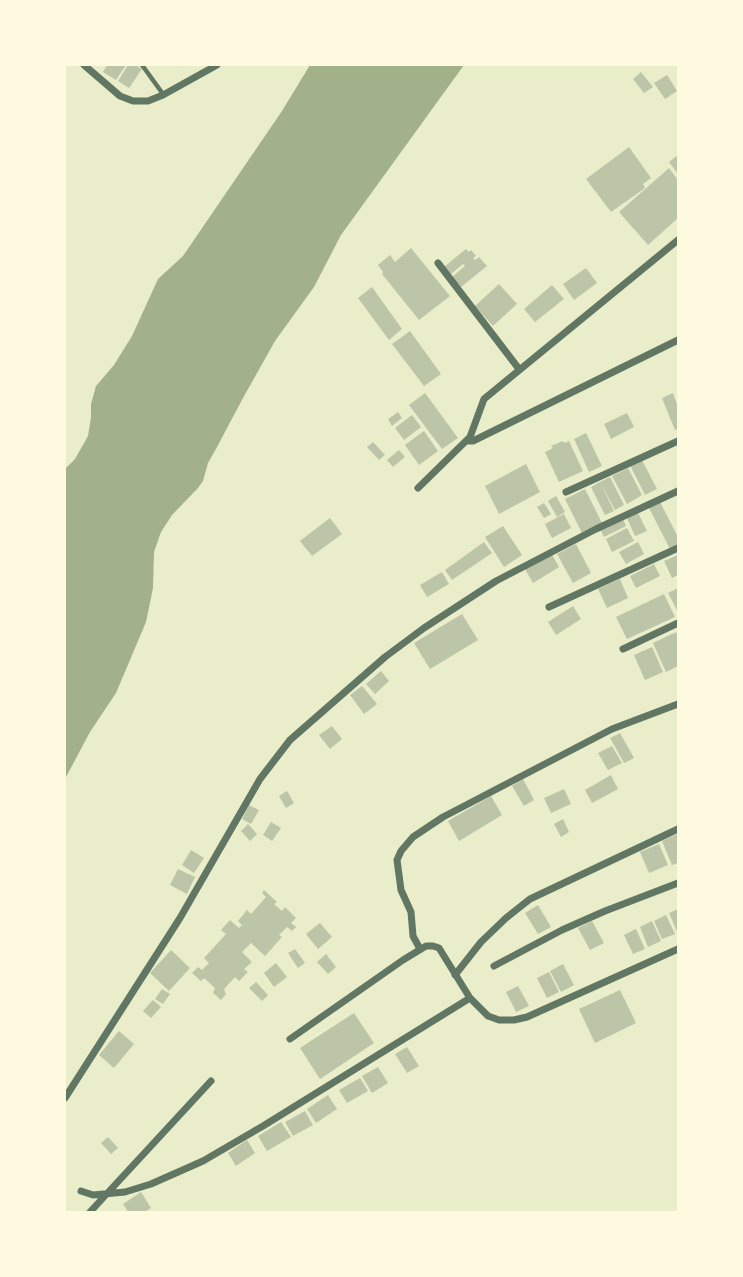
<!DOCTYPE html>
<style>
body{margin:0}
#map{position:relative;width:743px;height:1277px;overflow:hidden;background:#e9edc9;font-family:"Times New Roman",serif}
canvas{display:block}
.frame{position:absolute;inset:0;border:66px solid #fefae0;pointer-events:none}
</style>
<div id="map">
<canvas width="743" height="1277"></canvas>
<div class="frame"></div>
</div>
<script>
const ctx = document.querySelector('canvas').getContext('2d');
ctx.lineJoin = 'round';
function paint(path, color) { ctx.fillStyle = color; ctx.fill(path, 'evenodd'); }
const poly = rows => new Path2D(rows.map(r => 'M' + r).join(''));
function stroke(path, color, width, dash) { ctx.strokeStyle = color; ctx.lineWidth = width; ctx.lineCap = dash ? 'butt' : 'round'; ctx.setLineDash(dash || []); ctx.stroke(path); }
const water = poly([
 [310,65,464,65,341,235,314,287,275,341,243,398,217,447,208,463,203,481,198,488,172,515,161,532,154,552,153,588,146,622,116,693,90,732,65,779,65,469,75,459,88,436,91,417,91,404,96,386,114,365,132,336,158,279,183,256,282,111]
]);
const building = poly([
 [107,65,126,65,116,80,103,72],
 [128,65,135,65,142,69,129,88,118,81],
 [641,72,653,87,644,93,633,79],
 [667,75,677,91,665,99,654,83],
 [629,147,651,178,643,184,645,188,611,212,586,179],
 [678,155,678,174,669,162],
 [669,168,678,180,678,218,648,245,619,212],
 [411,248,450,296,419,320,382,274,383,272,378,265,390,255,395,262],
 [466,249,469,252,471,250,476,256,473,258,475,260,479,257,487,266,461,287,452,277,465,266,463,264,450,275,444,267],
 [586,268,597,283,574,300,563,284],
 [499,284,517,304,493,326,475,306],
 [552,285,564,299,535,322,524,309],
 [372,287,402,329,389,340,358,298],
 [410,331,441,374,424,386,392,344],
 [425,393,458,438,442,449,409,405],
 [673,393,678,407,678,429,675,430,662,398],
 [398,412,402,418,392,426,388,419],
 [627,413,634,427,611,439,604,424],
 [412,415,421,427,404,440,395,428],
 [424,431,438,451,419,465,405,445],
 [586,433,602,466,589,472,574,439],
 [563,441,564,443,569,441,583,471,559,482,545,452,553,448,551,446],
 [373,442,385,455,379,460,367,447],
 [399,450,405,457,393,467,387,460],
 [642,460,657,489,645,495,630,465],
 [526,464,540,492,499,514,485,486],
 [628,468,642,495,627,504,612,476],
 [610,477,624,505,615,510,600,482],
 [600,482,614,511,605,515,591,487],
 [585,489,602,523,582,533,565,499],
 [556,496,565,512,557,517,548,501],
 [659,500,678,537,678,544,670,549,648,506],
 [544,503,551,514,544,518,537,507],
 [637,511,647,531,635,536,626,516],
 [564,514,571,528,552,538,545,524],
 [622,517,626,526,604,537,600,529],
 [330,518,342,534,312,556,300,541],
 [503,526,522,555,504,567,485,537],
 [627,528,634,541,612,552,606,539],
 [484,542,492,553,452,580,445,570],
 [638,542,644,554,626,564,619,552],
 [576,544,591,573,573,583,557,554],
 [551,553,559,567,533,583,525,569],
 [678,555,678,575,672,578,664,561],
 [654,564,660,576,636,588,630,576],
 [442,572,449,584,427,597,420,585],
 [620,579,628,598,607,608,598,589],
 [678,588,678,612,668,593],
 [664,594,675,617,627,639,616,617],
 [573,606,581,619,556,635,548,622],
 [462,614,478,640,430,669,414,643],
 [676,632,678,637,678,666,666,672,653,643],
 [652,647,663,672,645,680,634,655],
 [381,671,389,681,375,694,366,684],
 [362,686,377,704,364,714,350,695],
 [332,726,342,739,330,749,319,735],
 [620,733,634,758,624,763,610,738],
 [612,746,622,763,608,770,598,753],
 [611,775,618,789,592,803,585,790],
 [523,779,534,800,524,806,512,786],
 [564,789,571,804,551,813,544,798],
 [287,791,294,803,286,808,279,796],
 [491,796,502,815,459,841,448,821],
 [249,805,259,810,251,824,242,819],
 [563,819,569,832,561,837,554,824],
 [271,822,281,828,272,841,263,835],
 [248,824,257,834,250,841,241,831],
 [678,834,678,863,672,865,662,841],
 [659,844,668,865,649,873,640,852],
 [191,850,204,858,194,873,182,865],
 [178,869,195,877,187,894,170,885],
 [264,890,277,902,274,904,282,911,285,907,296,918,291,923,296,927,292,931,287,927,279,935,282,937,265,956,251,943,242,952,252,962,244,969,248,972,239,981,235,977,224,989,226,994,221,1000,213,993,215,988,204,978,201,981,192,973,198,967,202,970,209,963,204,958,226,934,221,930,230,920,239,928,242,925,238,921,247,910,251,914,266,897,262,893],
 [538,905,551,927,538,934,525,913],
 [678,909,678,934,669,913],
 [666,915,675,934,662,939,654,921],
 [592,921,604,943,590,950,578,928],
 [652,921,661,941,648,947,640,927],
 [320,923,332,937,318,949,306,934],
 [636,929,645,949,633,954,624,935],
 [295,949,305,963,298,968,288,953],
 [171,950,190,968,169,991,150,973],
 [326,954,336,967,328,974,317,962],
 [276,963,287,977,274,987,264,973],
 [563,964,574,985,561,992,550,971],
 [549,972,559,992,547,998,537,978],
 [256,982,268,995,262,1001,249,988],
 [518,986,529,1006,516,1012,506,992],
 [162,989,170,994,163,1004,155,999],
 [620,990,636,1023,595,1043,579,1009],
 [153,1000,161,1007,151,1018,143,1011],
 [354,1013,374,1043,320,1079,300,1048],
 [119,1031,134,1044,114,1068,99,1055],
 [407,1047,419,1066,407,1073,395,1054],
 [378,1067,388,1083,372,1093,362,1076],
 [360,1078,368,1091,347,1103,339,1090],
 [328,1095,337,1109,316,1123,307,1109],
 [305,1111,313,1125,293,1136,285,1122],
 [281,1122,291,1137,267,1151,258,1136],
 [108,1137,118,1148,111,1154,101,1143],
 [247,1140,255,1153,236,1166,228,1153],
 [141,1192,151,1208,145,1212,128,1212,123,1204]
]);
const service = poly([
 [142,65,163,94]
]);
const minor = poly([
 [84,65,120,96,133,101,148,101,163,95,217,65],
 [438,263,519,369],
 [466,441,473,441,678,340],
 [418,488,470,437,484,399,678,240],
 [566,492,678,441],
 [549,607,678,548],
 [623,649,678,623],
 [420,949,413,936,411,912,401,890,397,860,401,851,413,837,443,817,612,729,678,704],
 [494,966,562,930,605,911,678,883],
 [455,975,481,942,506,918,530,899,678,829],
 [290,1039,403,960,426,946,433,946,439,948,470,998,488,1016,499,1020,514,1020,527,1017,678,949],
 [65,1098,180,918,260,779,290,740,385,657,424,628,496,581,596,529,678,491],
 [81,1191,93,1195,125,1192,151,1184,203,1161,263,1126,470,998],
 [90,1212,211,1081]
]);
paint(water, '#a3b18a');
paint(building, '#bcc5a7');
stroke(service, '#617663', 4.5);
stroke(minor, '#617663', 7);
</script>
